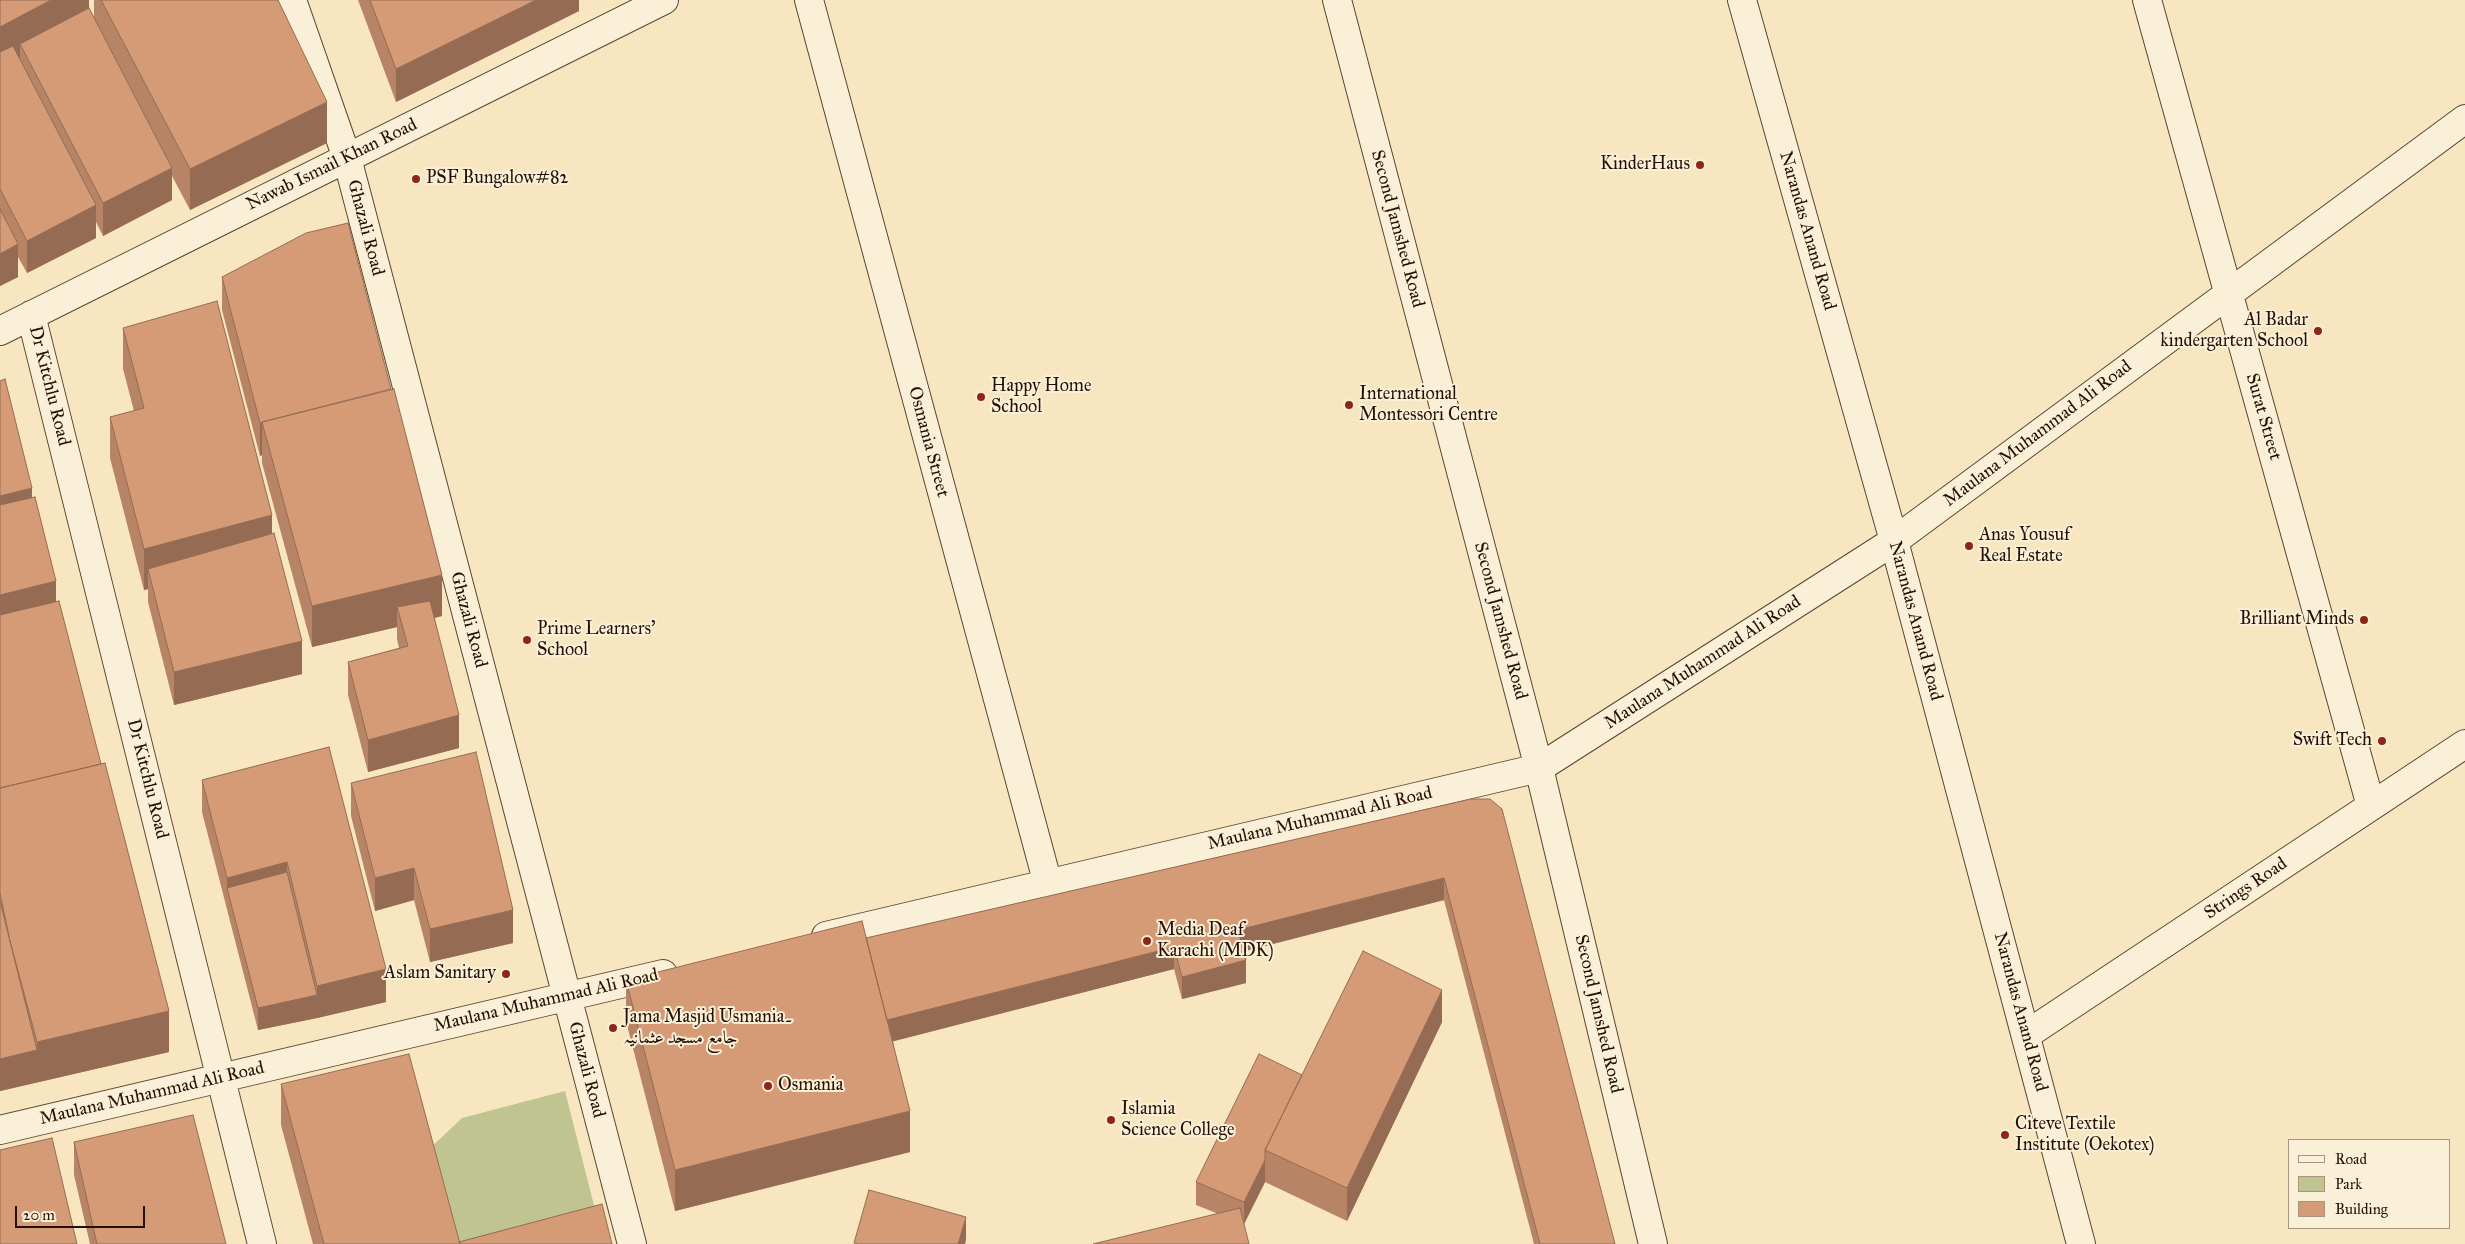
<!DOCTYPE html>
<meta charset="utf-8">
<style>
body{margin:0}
#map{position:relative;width:2465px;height:1244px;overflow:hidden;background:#f8e6c1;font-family:"IM FELL Great Primer",serif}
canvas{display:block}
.legend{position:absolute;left:2288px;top:1139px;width:162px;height:90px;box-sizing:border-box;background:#faefd7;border:1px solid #a59582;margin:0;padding:6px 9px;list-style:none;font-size:15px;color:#250f03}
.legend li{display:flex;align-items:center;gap:10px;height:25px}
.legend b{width:25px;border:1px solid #a59582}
.scale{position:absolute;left:15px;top:1206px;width:130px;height:22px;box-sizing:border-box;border:2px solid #250f03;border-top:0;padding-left:6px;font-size:15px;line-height:18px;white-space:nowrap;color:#250f03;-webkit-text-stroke:4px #faefd7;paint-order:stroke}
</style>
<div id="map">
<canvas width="2465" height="1244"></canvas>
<ul class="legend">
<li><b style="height:6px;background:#faefd7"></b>Road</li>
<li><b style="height:14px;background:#c0c491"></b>Park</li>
<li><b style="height:14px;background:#d59b77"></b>Building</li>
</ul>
<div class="scale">20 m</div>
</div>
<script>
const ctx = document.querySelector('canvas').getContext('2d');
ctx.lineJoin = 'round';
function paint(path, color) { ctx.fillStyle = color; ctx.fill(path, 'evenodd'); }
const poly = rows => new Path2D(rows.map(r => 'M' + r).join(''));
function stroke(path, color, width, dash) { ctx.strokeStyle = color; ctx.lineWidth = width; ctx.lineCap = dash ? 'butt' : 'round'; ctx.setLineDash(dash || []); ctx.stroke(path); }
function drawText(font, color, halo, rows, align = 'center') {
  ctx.font = font + ' "IM FELL Great Primer",Amiri,serif'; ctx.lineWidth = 4; ctx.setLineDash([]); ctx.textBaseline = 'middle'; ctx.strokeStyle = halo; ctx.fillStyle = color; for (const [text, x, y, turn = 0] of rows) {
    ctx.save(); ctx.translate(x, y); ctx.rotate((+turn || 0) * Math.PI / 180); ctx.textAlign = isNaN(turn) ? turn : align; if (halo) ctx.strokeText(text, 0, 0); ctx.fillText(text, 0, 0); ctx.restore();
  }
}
const green = poly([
 [565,1091,602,1237,448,1244,424,1154,462,1118]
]);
const street = poly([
 [292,0,347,158,632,1244],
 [809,0,1048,884],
 [1337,0,1539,768,1653,1244],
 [1742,0,1894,541,2081,1244],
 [2147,0,2371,806],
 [31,315,262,1244],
 [0,331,664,0],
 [826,936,1539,768,1894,541,2465,119],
 [2026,1035,2465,744],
 [0,1130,663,974]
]);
const wall = poly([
 [0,0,89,0,89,8,94,17,94,0,278,0,327,143,190,210,172,176,172,200,103,236,96,222,96,238,27,273,18,257,18,277,0,286],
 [358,0,579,0,579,11,396,102],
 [222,277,442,616,434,618,459,748,368,772,348,695,348,662,399,648,397,639,397,627,312,647,262,463,262,455,260,456,222,310],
 [123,328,272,533,302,674,174,705,148,602,148,589,144,590,110,458,110,417,134,411,123,369],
 [0,381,32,497,56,601,169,1052,0,1091],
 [329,747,386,1002,317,1018,258,1030,202,812,202,780],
 [351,783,513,943,430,962,414,900,375,911,351,816],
 [1471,799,1615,1244,1534,1244,1444,900,1244,951,1246,983,1182,999,1174,969,893,1041,910,1152,675,1211,626,1021,626,980,866,938],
 [1442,1022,1347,1221,1265,1182,1244,1224,1196,1205,1196,1182,1302,1075],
 [281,1084,459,1242,612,1244,313,1244,281,1125],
 [74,1142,226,1244,90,1244,74,1175]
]);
const shadedWall = poly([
 [51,0,89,0,89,21,20,44,20,57,0,68,0,27],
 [536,0,579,0,579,11,396,102,396,69],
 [327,102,327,143,190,210,190,169],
 [172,168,172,200,103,236,103,203],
 [96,205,96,238,27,273,27,241],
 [18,244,18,277,0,286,0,254],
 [260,423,262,423,262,455,260,456],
 [32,488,32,520,0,529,0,496],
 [272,515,272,556,148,569,148,589,144,590,144,549],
 [442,575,442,616,402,626,397,607,397,627,312,647,312,606],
 [56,581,56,614,0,628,0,595],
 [302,641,302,674,174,705,174,672],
 [459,715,459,748,368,772,368,740],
 [287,862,287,895,227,888,227,878],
 [414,868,414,900,375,911,375,878],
 [1444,878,1444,900,1238,953,1238,930],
 [513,910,513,943,430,962,430,929],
 [1174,947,1174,969,883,1044,883,1021],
 [1246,960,1246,983,1182,999,1182,977],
 [386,969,386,1002,317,1018,258,1030,258,1008,317,995,317,986],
 [1442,990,1442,1022,1347,1221,1347,1188],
 [169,1011,169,1052,0,1091,0,1059,37,1050,37,1042],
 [910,1111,910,1152,675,1211,675,1170],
 [1265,1160,1265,1182,1244,1224,1244,1202],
 [966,1217,966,1240,965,1244,958,1244]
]);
const building = poly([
 [0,0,51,0,0,27,0,0],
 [101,0,278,0,327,102,190,169,101,0],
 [370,0,536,0,396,69,370,0],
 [89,8,172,168,103,203,20,44,89,8],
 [13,46,96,205,27,241,0,189,0,52,13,46],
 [0,209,18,244,0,254,0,209],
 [348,223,391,389,262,422,263,423,260,423,222,277,306,233,348,223],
 [217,301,272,515,144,549,110,417,144,408,123,328,217,301],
 [5,379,32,488,0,496,0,381,5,379],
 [394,389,442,575,312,606,262,422,394,389],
 [35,497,56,581,0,595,0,505,35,497],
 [274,533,302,641,174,672,148,569,274,533],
 [59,601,101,764,0,788,0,615,59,601],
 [430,601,459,715,368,740,348,662,408,646,397,607,430,601],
 [329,747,386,969,317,986,287,862,227,878,202,780,329,747],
 [476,752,513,910,430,929,414,868,375,878,351,783,476,752],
 [105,763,169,1011,37,1042,10,941,0,893,0,788,105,763],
 [1471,799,1490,799,1502,809,1615,1244,1540,1244,1444,878,1238,930,1246,960,1182,977,1174,947,887,1020,866,938,1471,799],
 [287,872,317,995,258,1008,227,888,287,872],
 [0,901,37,1050,0,1059,0,901],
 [862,921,910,1111,675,1170,626,980,862,921],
 [1363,951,1442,990,1347,1188,1265,1150,1363,951],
 [409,1054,460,1244,324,1244,281,1084,409,1054],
 [1259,1054,1302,1075,1265,1150,1265,1160,1244,1202,1196,1182,1259,1054],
 [193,1115,226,1244,97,1244,74,1142,193,1115],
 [52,1138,77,1244,0,1244,0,1150,52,1138],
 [869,1190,966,1217,958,1244,858,1244,854,1243,869,1190],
 [602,1204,612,1244,460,1244,459,1242,602,1204],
 [1240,1208,1249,1244,1093,1244,1240,1208]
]);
const markers = [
 [1700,165,5,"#8f2418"],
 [416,179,5,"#8f2418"],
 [2318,331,5,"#8f2418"],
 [981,397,5,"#8f2418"],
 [1349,405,5,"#8f2418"],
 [1969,546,5,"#8f2418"],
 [2364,620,5,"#8f2418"],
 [527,640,5,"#8f2418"],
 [2382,741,5,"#8f2418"],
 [1147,941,5,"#8f2418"],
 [506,974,5,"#8f2418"],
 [613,1028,5,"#8f2418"],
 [768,1086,5,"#8f2418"],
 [1111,1120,5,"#8f2418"],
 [2005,1135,5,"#8f2418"]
];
const streetNames = [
 ["Nawab Ismail Khan Road",332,165,-26],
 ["Ghazali Road",365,228,75],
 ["Second Jamshed Road",1397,229,75],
 ["Narandas Anand Road",1807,231,74],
 ["Dr Kitchlu Road",49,386,76],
 ["Surat Street",2263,417,74],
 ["Maulana Muhammad Ali Road",2038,434,-37],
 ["Osmania Street",928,442,75],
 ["Ghazali Road",468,620,75],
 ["Second Jamshed Road",1500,621,75],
 ["Narandas Anand Road",1915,621,75],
 ["Maulana Muhammad Ali Road",1703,663,-33],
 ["Dr Kitchlu Road",147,779,76],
 ["Maulana Muhammad Ali Road",1320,819,-13],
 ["Strings Road",2246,889,-34],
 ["Maulana Muhammad Ali Road",546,1001,-13],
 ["Narandas Anand Road",2020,1012,75],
 ["Second Jamshed Road",1598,1014,77],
 ["Ghazali Road",586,1070,75],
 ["Maulana Muhammad Ali Road",152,1094,-13]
];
const poiNames = [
 ["KinderHaus",1690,165,"right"],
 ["PSF Bungalow#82",426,179],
 ["Al Badar",2308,321,"right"],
 ["kindergarten School",2308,342,"right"],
 ["Happy Home",991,387],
 ["School",991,408],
 ["International",1359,395],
 ["Montessori Centre",1359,416],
 ["Anas Yousuf",1979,536],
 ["Real Estate",1979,557],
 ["Brilliant Minds",2354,620,"right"],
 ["Prime Learners'",537,630],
 ["School",537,651],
 ["Swift Tech",2372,741,"right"],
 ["Media Deaf",1157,931],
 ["Karachi (MDK)",1157,952],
 ["Aslam Sanitary",496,974,"right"],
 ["Jama Masjid Usmania۔",623,1018],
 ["جامع مسجد عثمانیہ",623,1039],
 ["Osmania",778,1086],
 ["Islamia",1121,1110],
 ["Science College",1121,1131],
 ["Citeve Textile",2015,1125],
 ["Institute (Oekotex)",2015,1146]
];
paint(green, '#c0c491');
stroke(street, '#5a4532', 30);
stroke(street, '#faefd7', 28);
paint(wall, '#b78566');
paint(shadedWall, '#956c53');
paint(building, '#d59b77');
stroke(building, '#956c53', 1);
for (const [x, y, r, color] of markers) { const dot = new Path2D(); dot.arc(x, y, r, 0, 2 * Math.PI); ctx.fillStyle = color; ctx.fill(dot); stroke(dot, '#faefd7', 2); }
drawText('18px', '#250f03', '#faefd7', streetNames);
drawText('18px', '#250f03', '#faefd7', poiNames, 'left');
</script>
